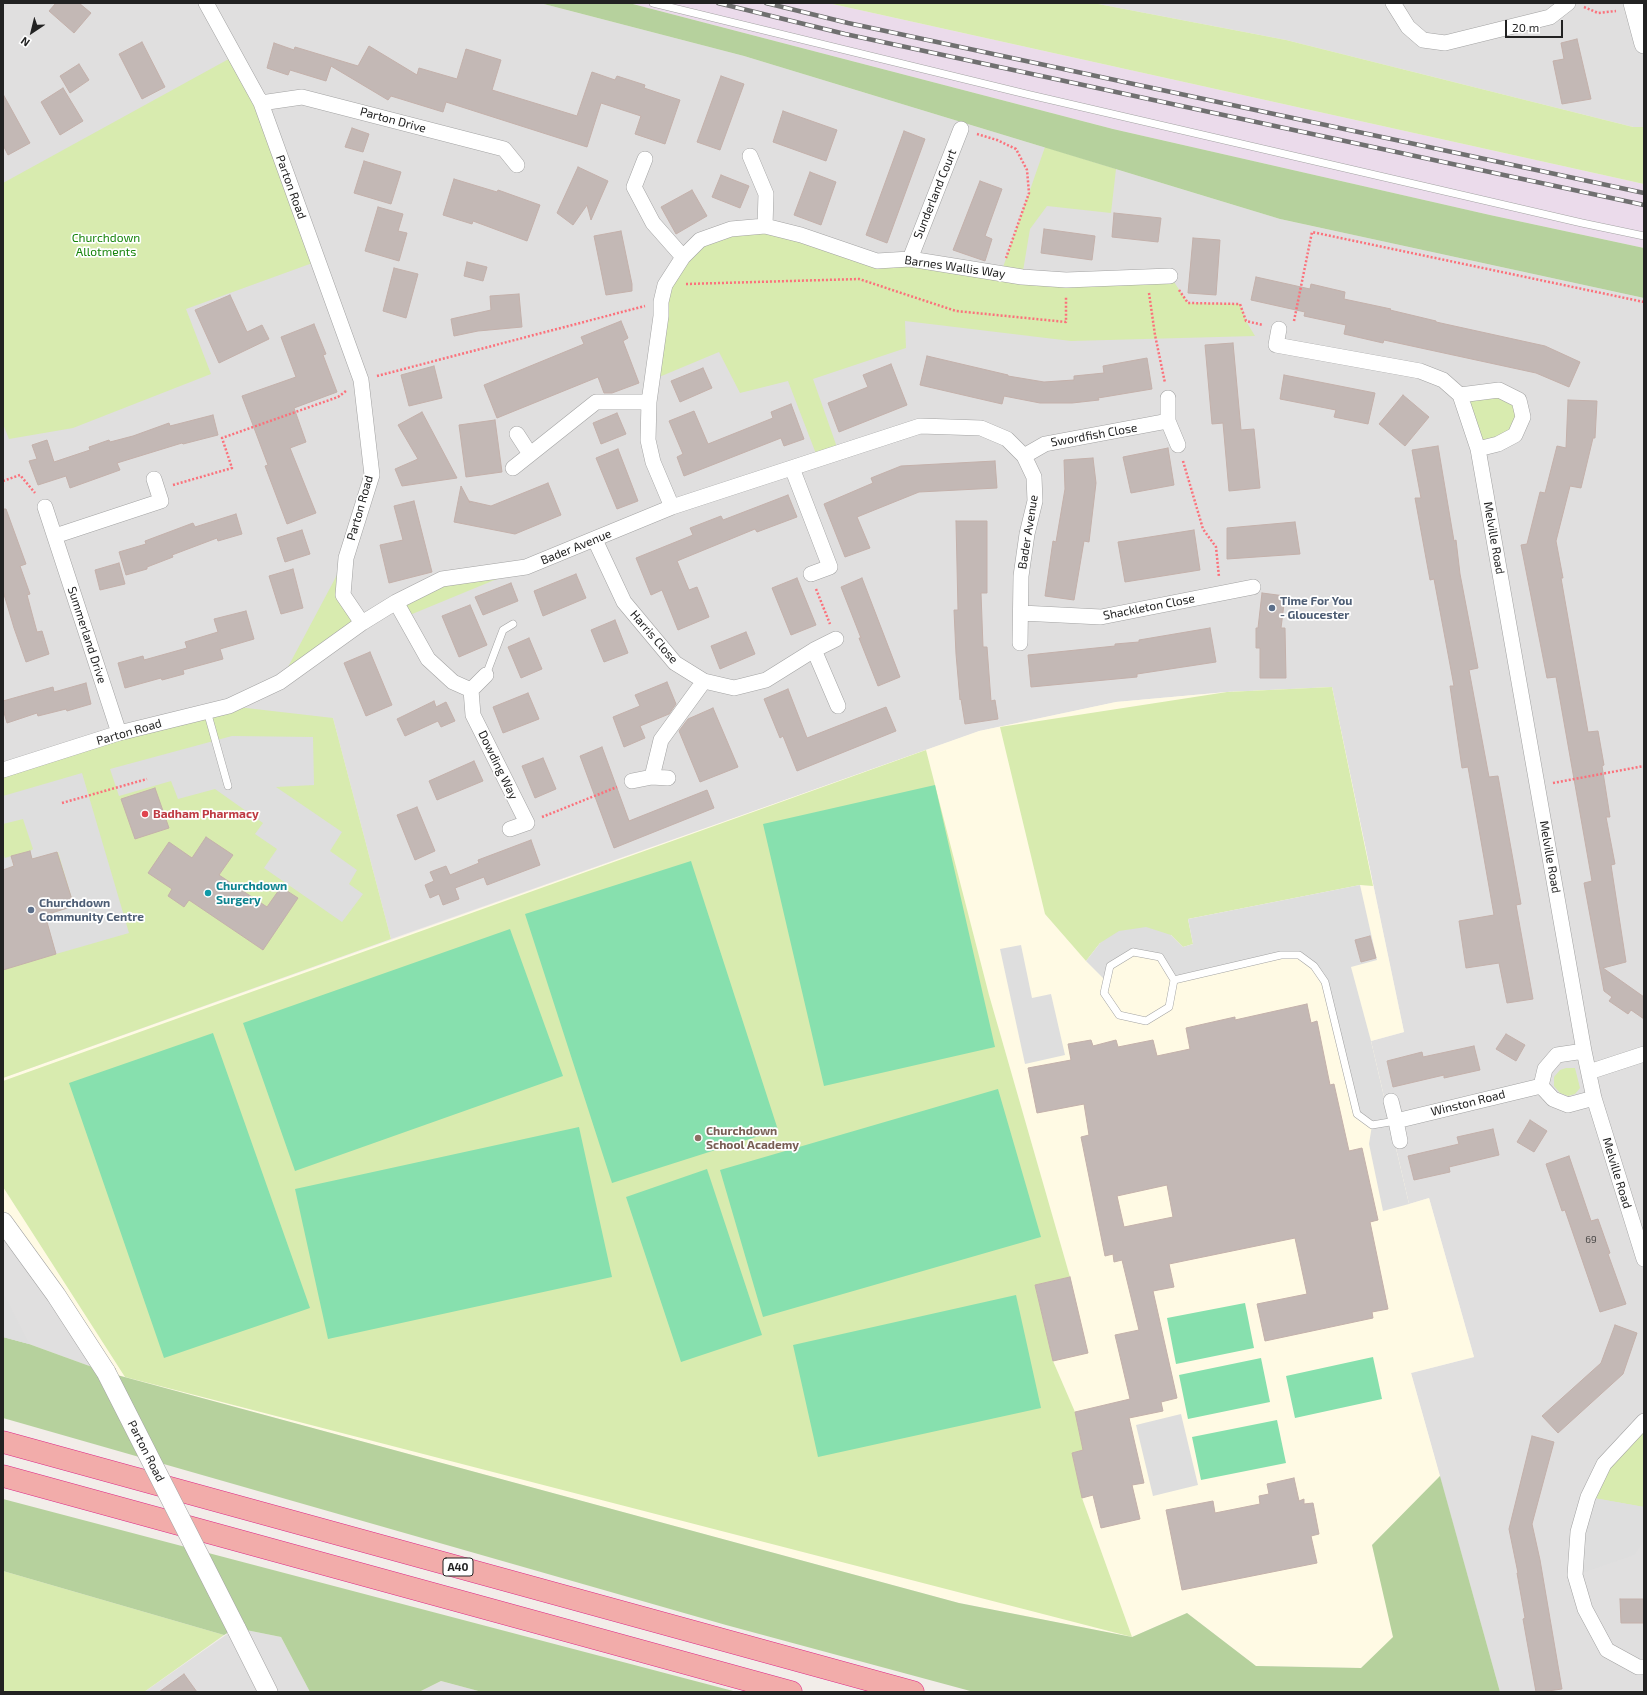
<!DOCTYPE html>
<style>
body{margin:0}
#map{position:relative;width:1647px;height:1695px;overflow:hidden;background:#f2ede9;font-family:"Exo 2",sans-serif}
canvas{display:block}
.frame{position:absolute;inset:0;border:4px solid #222;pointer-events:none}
.north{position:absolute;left:12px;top:12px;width:40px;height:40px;-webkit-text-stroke:3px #fff;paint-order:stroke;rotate:215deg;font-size:11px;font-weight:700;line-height:16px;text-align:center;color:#222}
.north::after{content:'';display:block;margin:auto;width:14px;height:18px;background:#222;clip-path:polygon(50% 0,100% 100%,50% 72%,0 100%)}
.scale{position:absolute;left:1505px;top:20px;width:58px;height:18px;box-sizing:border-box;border:2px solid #222;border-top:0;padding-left:5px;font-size:12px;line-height:14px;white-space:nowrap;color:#222;-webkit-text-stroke:3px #fff;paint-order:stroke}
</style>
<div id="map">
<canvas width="1647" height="1695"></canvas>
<div class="frame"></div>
<div class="north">N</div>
<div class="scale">20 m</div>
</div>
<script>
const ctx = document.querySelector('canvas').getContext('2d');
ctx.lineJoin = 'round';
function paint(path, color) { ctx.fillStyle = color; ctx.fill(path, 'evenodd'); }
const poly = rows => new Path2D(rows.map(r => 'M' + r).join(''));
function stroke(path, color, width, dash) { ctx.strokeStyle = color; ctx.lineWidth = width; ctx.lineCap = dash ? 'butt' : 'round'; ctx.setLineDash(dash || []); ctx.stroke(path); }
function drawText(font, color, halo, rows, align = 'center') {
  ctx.font = font + ' "Exo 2",sans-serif'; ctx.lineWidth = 3.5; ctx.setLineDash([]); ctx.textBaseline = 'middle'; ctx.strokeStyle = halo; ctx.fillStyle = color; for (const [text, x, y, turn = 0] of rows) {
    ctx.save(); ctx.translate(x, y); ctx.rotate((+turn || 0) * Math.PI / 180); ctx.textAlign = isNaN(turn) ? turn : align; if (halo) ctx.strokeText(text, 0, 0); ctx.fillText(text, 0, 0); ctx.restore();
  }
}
const residential = poly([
 [3,3,540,3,744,56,1280,219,1644,298,1644,1692,1500,1692,1411,1373,1474,1357,1429,1198,1409,1204,1371,1041,1404,1032,1332,688,1227,692,1116,702,980,731,391,939,333,718,3,770],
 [1093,3,1644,3,1644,127,1633,127,1286,40],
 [3,1222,106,1372,29,1344,3,1337],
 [236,1628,281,1637,310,1692,144,1692],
 [441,1681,482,1692,419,1692]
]);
const industrial = poly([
 [629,3,828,3,1644,184,1644,248,1490,215,1113,129]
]);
const education = poly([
 [1332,687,1404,1032,1371,1041,1409,1204,1429,1198,1474,1357,1411,1373,1440,1476,1372,1545,1394,1637,1361,1668,1256,1666,1187,1613,1132,1637,959,1603,106,1372,3,1222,3,1078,979,731,1116,702,1227,692]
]);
const grass = poly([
 [828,3,1093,3,1286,40,1633,127,1644,127,1644,184],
 [236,55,318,261,186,309,211,374,73,428,9,439,3,424,3,183],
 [1045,147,1116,169,1111,213,1047,206,1030,229,1022,277,1170,276,1188,303,1240,304,1246,321,1255,336,1071,341,905,321,906,348,813,379,839,453,818,459,788,381,740,393,719,352,652,380,661,302,700,240,765,226,877,261,1001,273],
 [1499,390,1519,400,1515,435,1478,449,1460,395],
 [346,558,343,595,362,623,280,682],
 [526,567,405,617,396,602,442,579],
 [1332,687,1373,886,1360,885,1188,919,1193,944,1183,947,1171,935,1100,943,1086,961,1045,914,1000,727,1227,692],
 [229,706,333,718,391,939,3,1078,3,770],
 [926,750,989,995,1070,1277,1035,1285,1053,1361,1075,1412,1083,1450,1072,1453,1082,1498,1132,1637,125,1377,3,1187,3,1081],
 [1566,1068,1575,1068,1580,1088,1575,1094,1568,1096,1560,1093,1554,1086,1554,1077,1560,1070],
 [1644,1421,1644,1507,1588,1497],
 [3,1571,224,1635,144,1692,3,1692]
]);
const forest = poly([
 [540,3,629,3,1113,129,1490,215,1644,248,1644,298,1280,219,744,56],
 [3,1337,29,1344,106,1372,959,1603,1132,1637,1187,1613,1256,1666,1361,1668,1393,1637,1372,1545,1440,1476,1500,1692,974,1692,726,1625,3,1418],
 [3,1499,737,1692,482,1692,441,1681,419,1692,310,1692,281,1637,236,1628,224,1635,3,1571]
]);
const pitch = poly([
 [935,785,995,1047,824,1086,763,824],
 [691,861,778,1130,612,1183,525,914],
 [510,929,563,1076,295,1171,243,1023],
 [213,1033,310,1308,164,1358,69,1083],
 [998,1089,1041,1237,763,1317,720,1170],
 [579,1127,612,1277,328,1339,295,1189],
 [707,1169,762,1335,681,1362,626,1197],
 [1016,1295,1041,1408,818,1457,793,1345],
 [1245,1303,1254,1348,1176,1364,1167,1318],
 [1373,1357,1382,1399,1295,1418,1286,1376],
 [1261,1358,1270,1402,1188,1419,1179,1375],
 [1277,1420,1286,1463,1201,1480,1192,1437]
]);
const parking = poly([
 [232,736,313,737,314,785,276,787,342,832,330,851,357,870,349,884,363,894,342,922,264,868,277,849,255,834,263,823,215,789,178,799,171,781,119,796,110,769],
 [82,773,129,933,56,954,45,915,74,906,58,852,32,859,30,851,33,849,23,819,3,824,3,796],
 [3,853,5,858,11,856,14,866,3,870],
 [1360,885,1377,960,1351,967,1371,1041,1409,1204,1383,1211,1369,1144,1372,1125,1357,1114,1325,982,1299,955,1281,955,1174,980,1160,957,1133,952,1110,966,1107,982,1086,961,1100,943,1119,931,1146,927,1171,935,1183,947,1193,944,1188,919],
 [1021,945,1032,998,1051,994,1065,1055,1025,1064,1000,949],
 [3,1293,29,1344,3,1337],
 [1181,1414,1198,1485,1153,1496,1136,1425],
 [1588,1497,1644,1507,1644,1540,1634,1555,1576,1575]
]);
const building = poly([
 [56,3,79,3,91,13,74,33,49,11,56,3],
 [1577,39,1591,99,1562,104,1553,61,1564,59,1561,43,1577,39],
 [142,42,165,87,142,99,119,54,142,42],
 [274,43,294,50,295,47,358,66,369,46,417,75,419,68,457,79,466,49,501,60,492,90,577,116,592,72,615,80,617,76,645,85,644,88,680,100,665,144,635,134,641,116,601,103,587,147,446,102,443,112,391,96,388,100,331,66,326,81,290,70,288,75,267,68,274,43],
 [79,64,89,80,70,93,60,76,79,64],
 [721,76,744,84,720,150,697,142,721,76],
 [63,88,83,121,60,135,41,102,63,88],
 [3,94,30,143,8,155,3,145,3,94],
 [783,111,837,130,826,161,773,142,783,111],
 [352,128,369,134,363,152,345,147,352,128],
 [904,131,925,139,887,243,866,235,904,131],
 [364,161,401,172,391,204,354,193,364,161],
 [578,167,608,181,591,220,587,205,573,225,557,213,578,167],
 [810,172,836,182,821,225,794,215,810,172],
 [721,175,749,186,740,208,712,197,721,175],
 [454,179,497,192,498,190,540,205,527,241,473,221,472,224,443,215,454,179],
 [980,181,1002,189,985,236,992,239,985,261,953,250,980,181],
 [692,190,707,216,676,234,661,207,692,190],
 [378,207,403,214,398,231,407,233,399,261,365,251,378,207],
 [1114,213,1161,218,1158,242,1112,237,1114,213],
 [1044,229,1095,236,1092,260,1041,253,1044,229],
 [621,231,632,284,632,291,606,295,594,236,621,231],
 [1193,238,1220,240,1216,295,1188,293,1193,238],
 [467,262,487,267,483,281,464,276,467,262],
 [394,268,418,274,406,318,383,311,394,268],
 [1256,277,1310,289,1311,284,1345,292,1344,299,1391,309,1390,310,1436,321,1436,322,1545,346,1580,362,1569,387,1536,373,1384,340,1383,343,1344,334,1346,325,1304,316,1305,312,1251,300,1256,277],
 [519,294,522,327,478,331,454,336,451,319,491,310,490,296,519,294],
 [230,295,247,332,262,325,269,339,219,363,195,310,230,295],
 [621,321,628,338,623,341,639,383,612,393,604,393,598,377,497,418,484,385,584,344,581,337,621,321],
 [314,324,326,354,323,355,337,392,294,408,306,442,290,448,316,513,287,524,265,466,268,465,242,396,296,377,281,337,314,324],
 [1233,343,1241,430,1254,429,1260,488,1229,491,1223,423,1212,424,1205,345,1233,343],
 [927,356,1008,375,1008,376,1044,382,1074,380,1074,376,1104,373,1103,366,1147,358,1152,389,1098,398,1099,400,1072,403,1040,403,1004,396,1002,404,920,385,927,356],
 [891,364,907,405,839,432,828,403,868,387,863,375,891,364],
 [434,366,442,398,409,406,401,375,434,366],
 [703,368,712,388,680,402,671,381,703,368],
 [1284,375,1375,393,1368,424,1334,417,1336,410,1280,399,1284,375],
 [1403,395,1429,417,1405,446,1379,424,1403,395],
 [1568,400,1597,401,1595,438,1593,438,1581,488,1570,486,1556,541,1563,578,1561,578,1588,732,1598,731,1604,765,1602,766,1610,817,1606,817,1615,864,1611,865,1626,962,1603,968,1644,997,1644,1019,1631,1010,1628,1014,1609,1001,1612,997,1604,991,1584,883,1592,881,1556,677,1547,678,1521,545,1527,544,1540,492,1545,493,1557,446,1566,448,1568,400],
 [791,404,804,439,784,446,781,438,684,476,677,457,683,454,669,421,694,411,708,444,773,418,771,412,791,404],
 [422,412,457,478,402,486,395,469,418,459,398,425,422,412],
 [617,413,626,434,601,444,593,423,617,413],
 [213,415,218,435,183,444,182,443,117,463,120,470,70,488,66,476,38,485,29,461,37,459,32,445,47,440,54,462,90,450,89,447,109,440,110,442,133,436,169,423,170,426,213,415],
 [495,420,502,472,466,477,459,425,495,420],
 [1438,446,1454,541,1456,540,1460,574,1478,668,1469,670,1489,777,1498,776,1521,904,1516,905,1533,999,1507,1003,1499,963,1466,968,1459,921,1494,915,1468,767,1462,768,1450,686,1454,686,1434,579,1430,580,1415,498,1421,498,1412,450,1438,446],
 [1168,448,1174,485,1131,493,1123,457,1168,448],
 [618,449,638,501,617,509,596,458,618,449],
 [1093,458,1096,483,1089,542,1084,541,1074,600,1045,596,1053,541,1056,542,1065,489,1064,460,1093,458],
 [995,461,997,488,919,492,857,517,870,548,845,557,824,504,873,483,871,478,901,466,995,461],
 [548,483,561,515,515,534,454,522,461,486,470,503,469,501,491,506,548,483],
 [788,495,797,517,757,532,755,529,677,561,689,590,697,587,709,617,678,630,662,590,651,595,636,558,693,535,690,528,721,516,723,520,788,495],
 [414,501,432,572,389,583,380,545,403,540,394,506,414,501],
 [3,509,6,509,26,564,20,566,30,594,27,595,37,632,42,631,49,654,26,662,14,628,3,591,3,509],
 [236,514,242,534,218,541,217,538,172,555,173,557,147,567,147,569,126,575,119,552,146,544,145,541,193,523,195,527,236,514],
 [956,521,987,521,987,593,981,593,983,647,987,647,991,701,995,700,998,719,965,724,961,699,960,700,956,654,954,610,958,610,956,521],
 [1295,522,1300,554,1227,559,1227,528,1295,522],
 [302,530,310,554,285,562,277,538,302,530],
 [1194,530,1200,570,1125,582,1118,542,1194,530],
 [119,563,125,584,100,590,95,570,119,563],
 [293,569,303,608,281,614,269,576,293,569],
 [576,574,586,598,543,616,534,591,576,574],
 [797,578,816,625,791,635,772,588,797,578],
 [862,578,900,677,878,686,859,638,861,638,841,587,862,578],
 [511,583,518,601,483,615,475,597,511,583],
 [1262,593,1285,596,1281,628,1285,628,1286,678,1260,678,1260,648,1256,648,1256,628,1258,628,1262,593],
 [470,605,487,645,459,657,442,616,470,605],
 [246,611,254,639,220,649,223,659,183,670,184,674,162,680,161,678,125,688,118,663,143,656,144,660,187,648,185,642,218,632,214,619,246,611],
 [615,620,628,653,604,662,591,630,615,620],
 [1210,628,1216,662,1137,674,1137,677,1031,687,1028,655,1115,646,1115,644,1139,642,1139,640,1210,628],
 [746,632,755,654,720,669,711,646,746,632],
 [529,638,542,669,521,678,508,647,529,638],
 [370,652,392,705,366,716,344,663,370,652],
 [667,682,676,704,669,714,640,726,645,738,624,747,613,717,640,706,635,695,667,682],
 [86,683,91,704,67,711,66,709,38,716,37,713,7,723,3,709,3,701,53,687,54,692,86,683],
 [788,689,807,738,886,707,896,731,797,771,783,736,780,738,764,699,788,689],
 [528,693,539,719,503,733,493,707,528,693],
 [434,701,436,707,446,702,455,721,441,727,438,721,405,736,397,719,434,701],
 [713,708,738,767,700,782,679,731,688,719,713,708],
 [602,747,629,821,707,790,714,808,614,848,580,756,602,747],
 [543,758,556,789,535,798,522,766,543,758],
 [474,761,483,781,437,800,429,781,474,761],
 [155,788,169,828,135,839,121,799,155,788],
 [417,807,435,851,415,860,397,815,417,807],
 [206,837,233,855,219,875,267,907,281,887,298,898,263,950,189,900,184,907,168,896,172,889,148,873,169,842,192,858,206,837],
 [531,840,540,865,487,885,484,877,455,888,459,899,443,905,439,894,430,898,425,885,434,881,430,872,446,866,450,875,479,863,478,860,531,840],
 [30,851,32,859,57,852,74,906,45,915,56,954,3,970,3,870,14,866,11,856,30,851],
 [1370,936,1376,958,1361,962,1355,940,1370,936],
 [1307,1004,1311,1023,1317,1021,1330,1085,1334,1084,1349,1151,1362,1148,1378,1220,1370,1222,1388,1309,1372,1312,1373,1318,1265,1341,1257,1304,1307,1294,1295,1238,1169,1264,1174,1287,1153,1291,1177,1398,1161,1402,1163,1411,1129,1418,1144,1483,1132,1485,1140,1519,1101,1528,1093,1495,1082,1498,1072,1453,1083,1450,1075,1412,1130,1399,1115,1335,1139,1330,1122,1260,1114,1262,1113,1254,1105,1256,1081,1137,1089,1135,1084,1104,1037,1113,1028,1068,1071,1060,1068,1044,1091,1040,1093,1046,1116,1040,1118,1047,1153,1040,1157,1056,1190,1049,1186,1028,1235,1017,1235,1020,1307,1004],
 [1167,1185,1173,1217,1124,1227,1117,1196,1167,1185],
 [1506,1034,1525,1045,1516,1061,1496,1049,1506,1034],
 [1474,1046,1480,1070,1444,1078,1444,1075,1393,1087,1387,1061,1422,1052,1423,1057,1474,1046],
 [1530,1120,1547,1131,1534,1152,1517,1142,1530,1120],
 [1493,1129,1499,1155,1449,1167,1450,1172,1414,1180,1408,1156,1459,1144,1457,1137,1493,1129],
 [1569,1156,1591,1221,1598,1219,1610,1253,1608,1254,1626,1304,1600,1312,1565,1210,1562,1211,1546,1164,1569,1156],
 [1070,1277,1088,1353,1053,1361,1035,1285,1070,1277],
 [1615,1325,1637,1333,1623,1374,1558,1433,1542,1416,1601,1363,1615,1325],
 [1532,1436,1554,1442,1532,1524,1540,1560,1562,1689,1541,1692,1536,1692,1523,1619,1525,1618,1517,1573,1518,1573,1509,1529,1532,1436],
 [1294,1478,1299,1501,1304,1499,1304,1504,1313,1503,1319,1534,1311,1536,1317,1563,1182,1590,1166,1510,1213,1501,1215,1513,1260,1504,1259,1496,1269,1494,1267,1484,1294,1478],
 [1620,1599,1644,1599,1644,1623,1621,1623,1620,1599],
 [184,1674,197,1692,159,1692,184,1674]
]);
const path = poly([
 [1584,7,1598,13,1616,11],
 [977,134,997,140,1016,149,1027,170,1029,193,1006,258],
 [686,284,859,279,956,311,1066,322,1066,297],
 [1179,290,1188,303,1240,304,1246,321,1263,325],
 [1149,293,1155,335,1165,383],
 [1294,321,1312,232,1644,302],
 [377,376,645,306],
 [1183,461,1203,529,1216,547,1219,577],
 [3,481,20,475,35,493],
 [173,485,232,468,222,438,338,397,346,391],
 [816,589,830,624],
 [1553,783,1644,766],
 [62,803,147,779],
 [542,817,617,787]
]);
const service = poly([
 [653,3,1026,94,1582,223,1644,236],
 [486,675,503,630,513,624],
 [207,711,228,786],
 [1133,952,1160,957,1174,980,1169,1007,1146,1021,1119,1015,1104,993,1110,966,1133,952],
 [1174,980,1281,955,1299,955,1314,966,1325,982,1357,1114,1372,1125,1396,1121]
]);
const minor = poly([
 [206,3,261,103,361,380,372,475,346,558,343,595,362,623],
 [1393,3,1408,27,1423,40,1445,43,1550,17,1568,3],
 [261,103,302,97,504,149,517,165],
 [750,156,766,194,765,226],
 [645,159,634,187,653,223,683,257],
 [910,259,961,129],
 [1279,329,1276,345,1420,371,1443,380,1460,395,1478,449,1584,1051,1594,1098,1644,1259],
 [1460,395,1499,390,1519,400,1523,417,1515,435,1498,444,1478,449],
 [1168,421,1168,398],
 [517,434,530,454],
 [1024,456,1045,444,1168,421,1178,445],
 [513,468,596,402,649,402],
 [792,468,830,567,811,574],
 [45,507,119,733],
 [672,507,653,462,648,440,649,402,661,316,661,302,665,285,683,257,700,240,731,229,765,226,801,235,877,261,910,259,1022,277,1066,280,1170,276],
 [55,536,161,501,154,479],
 [595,540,624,602,675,663,704,681,734,688,766,680,814,650,838,706],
 [396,602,428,659,453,682,471,690,486,675],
 [1021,613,1101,617,1253,587],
 [814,650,836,639],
 [471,690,473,715,527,823,510,829],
 [3,770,119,733,229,706,280,682,362,623,396,602,442,579,526,567,672,507,920,426,981,428,1007,439,1024,456,1034,477,1035,501,1027,534,1021,576,1020,643],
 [652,777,668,778],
 [632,781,652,777,661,740,704,681],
 [1584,1051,1557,1055,1545,1069,1541,1086,1553,1099,1568,1105,1594,1098],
 [1589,1072,1644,1054],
 [1391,1101,1396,1121],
 [1400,1141,1396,1121,1541,1086],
 [1644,1421,1604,1464,1588,1497,1578,1532,1575,1575,1585,1609,1607,1650,1638,1667,1644,1667]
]);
const tertiary = poly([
 [1633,3,1644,44],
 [3,1222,56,1295,106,1372],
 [236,1628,268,1692]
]);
const trunk = poly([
 [3,1442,913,1692],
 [3,1476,791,1692]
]);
const rail = poly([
 [718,3,845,34,1644,205],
 [766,3,848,23,1644,193]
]);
const tertiaryBridge = poly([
 [106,1372,236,1628]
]);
const markers = [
 [1272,608,4,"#5c6f8a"],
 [145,814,4,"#e0444e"],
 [208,893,4,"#0f9aa8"],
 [31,910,4,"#5c6f8a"],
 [698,1138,4,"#8d6e63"]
];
const numberNames = [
 ["69",1591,1240]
];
const shields = [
 [458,1567,30]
];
const shieldNames = [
 ["A40",458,1567]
];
const streetNames = [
 ["Parton Drive",393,120,15],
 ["Parton Road",291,187,70],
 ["Sunderland Court",935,194,-68],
 ["Barnes Wallis Way",955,267,8],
 ["Swordfish Close",1094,435,-10],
 ["Parton Road",360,508,-74],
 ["Bader Avenue",1028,532,-81],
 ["Melville Road",1494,538,80],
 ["Bader Avenue",576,547,-22],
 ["Shackleton Close",1149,607,-11],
 ["Summerland Drive",87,635,72],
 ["Harris Close",654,637,49],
 ["Parton Road",129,732,-16],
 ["Dowding Way",498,765,64],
 ["Melville Road",1550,857,80],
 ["Winston Road",1468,1103,-14],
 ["Melville Road",1617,1173,73],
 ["Parton Road",146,1451,63]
];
const parkNames = [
 ["Churchdown",106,238],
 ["Allotments",106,252]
];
const serviceNames = [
 ["Time For You",1280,601],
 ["- Gloucester",1280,615],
 ["Churchdown",39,903],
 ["Community Centre",39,917]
];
const healthNames = [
 ["Badham Pharmacy",153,814]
];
const cultureNames = [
 ["Churchdown",216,886],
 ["Surgery",216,900]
];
const educationNames = [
 ["Churchdown",706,1131],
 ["School Academy",706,1145]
];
paint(residential, '#e0dfdf');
paint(industrial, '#ebdbeb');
paint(education, '#fffae4');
paint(grass, '#d8ebaf');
paint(forest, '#b6d19d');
paint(pitch, '#87e0ae');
paint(parking, '#dedede');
paint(building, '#c3b8b5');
stroke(building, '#c4b1ab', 1);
stroke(service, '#a3a3a3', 8);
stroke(minor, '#a3a3a3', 16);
stroke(tertiary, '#a3a3a3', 20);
stroke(trunk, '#dd2887', 23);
stroke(path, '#fb717b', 2.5, [2, 2]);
stroke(service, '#fff', 7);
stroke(minor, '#fff', 15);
stroke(tertiary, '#fff', 19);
stroke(trunk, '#f2acaa', 22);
stroke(rail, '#707070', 4.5);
stroke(rail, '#fff', 3, [9]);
stroke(tertiaryBridge, '#a3a3a3', 20, []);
stroke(tertiaryBridge, '#fff', 19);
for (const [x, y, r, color] of markers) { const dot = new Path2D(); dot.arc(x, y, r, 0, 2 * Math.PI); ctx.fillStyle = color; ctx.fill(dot); stroke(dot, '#fff', 1.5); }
drawText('10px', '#4a4847', null, numberNames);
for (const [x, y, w] of shields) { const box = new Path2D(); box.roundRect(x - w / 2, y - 9, w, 18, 3); ctx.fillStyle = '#fff'; ctx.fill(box); stroke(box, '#222', 1); }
drawText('bold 11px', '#222', null, shieldNames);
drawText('12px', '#222', '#fff', streetNames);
drawText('12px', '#17840b', '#fff', parkNames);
drawText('bold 12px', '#4e5e75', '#fff', serviceNames, 'left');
drawText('bold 12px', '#be3a42', '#fff', healthNames, 'left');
drawText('bold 12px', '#0d838f', '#fff', cultureNames, 'left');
drawText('bold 12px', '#785e54', '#fff', educationNames, 'left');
</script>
